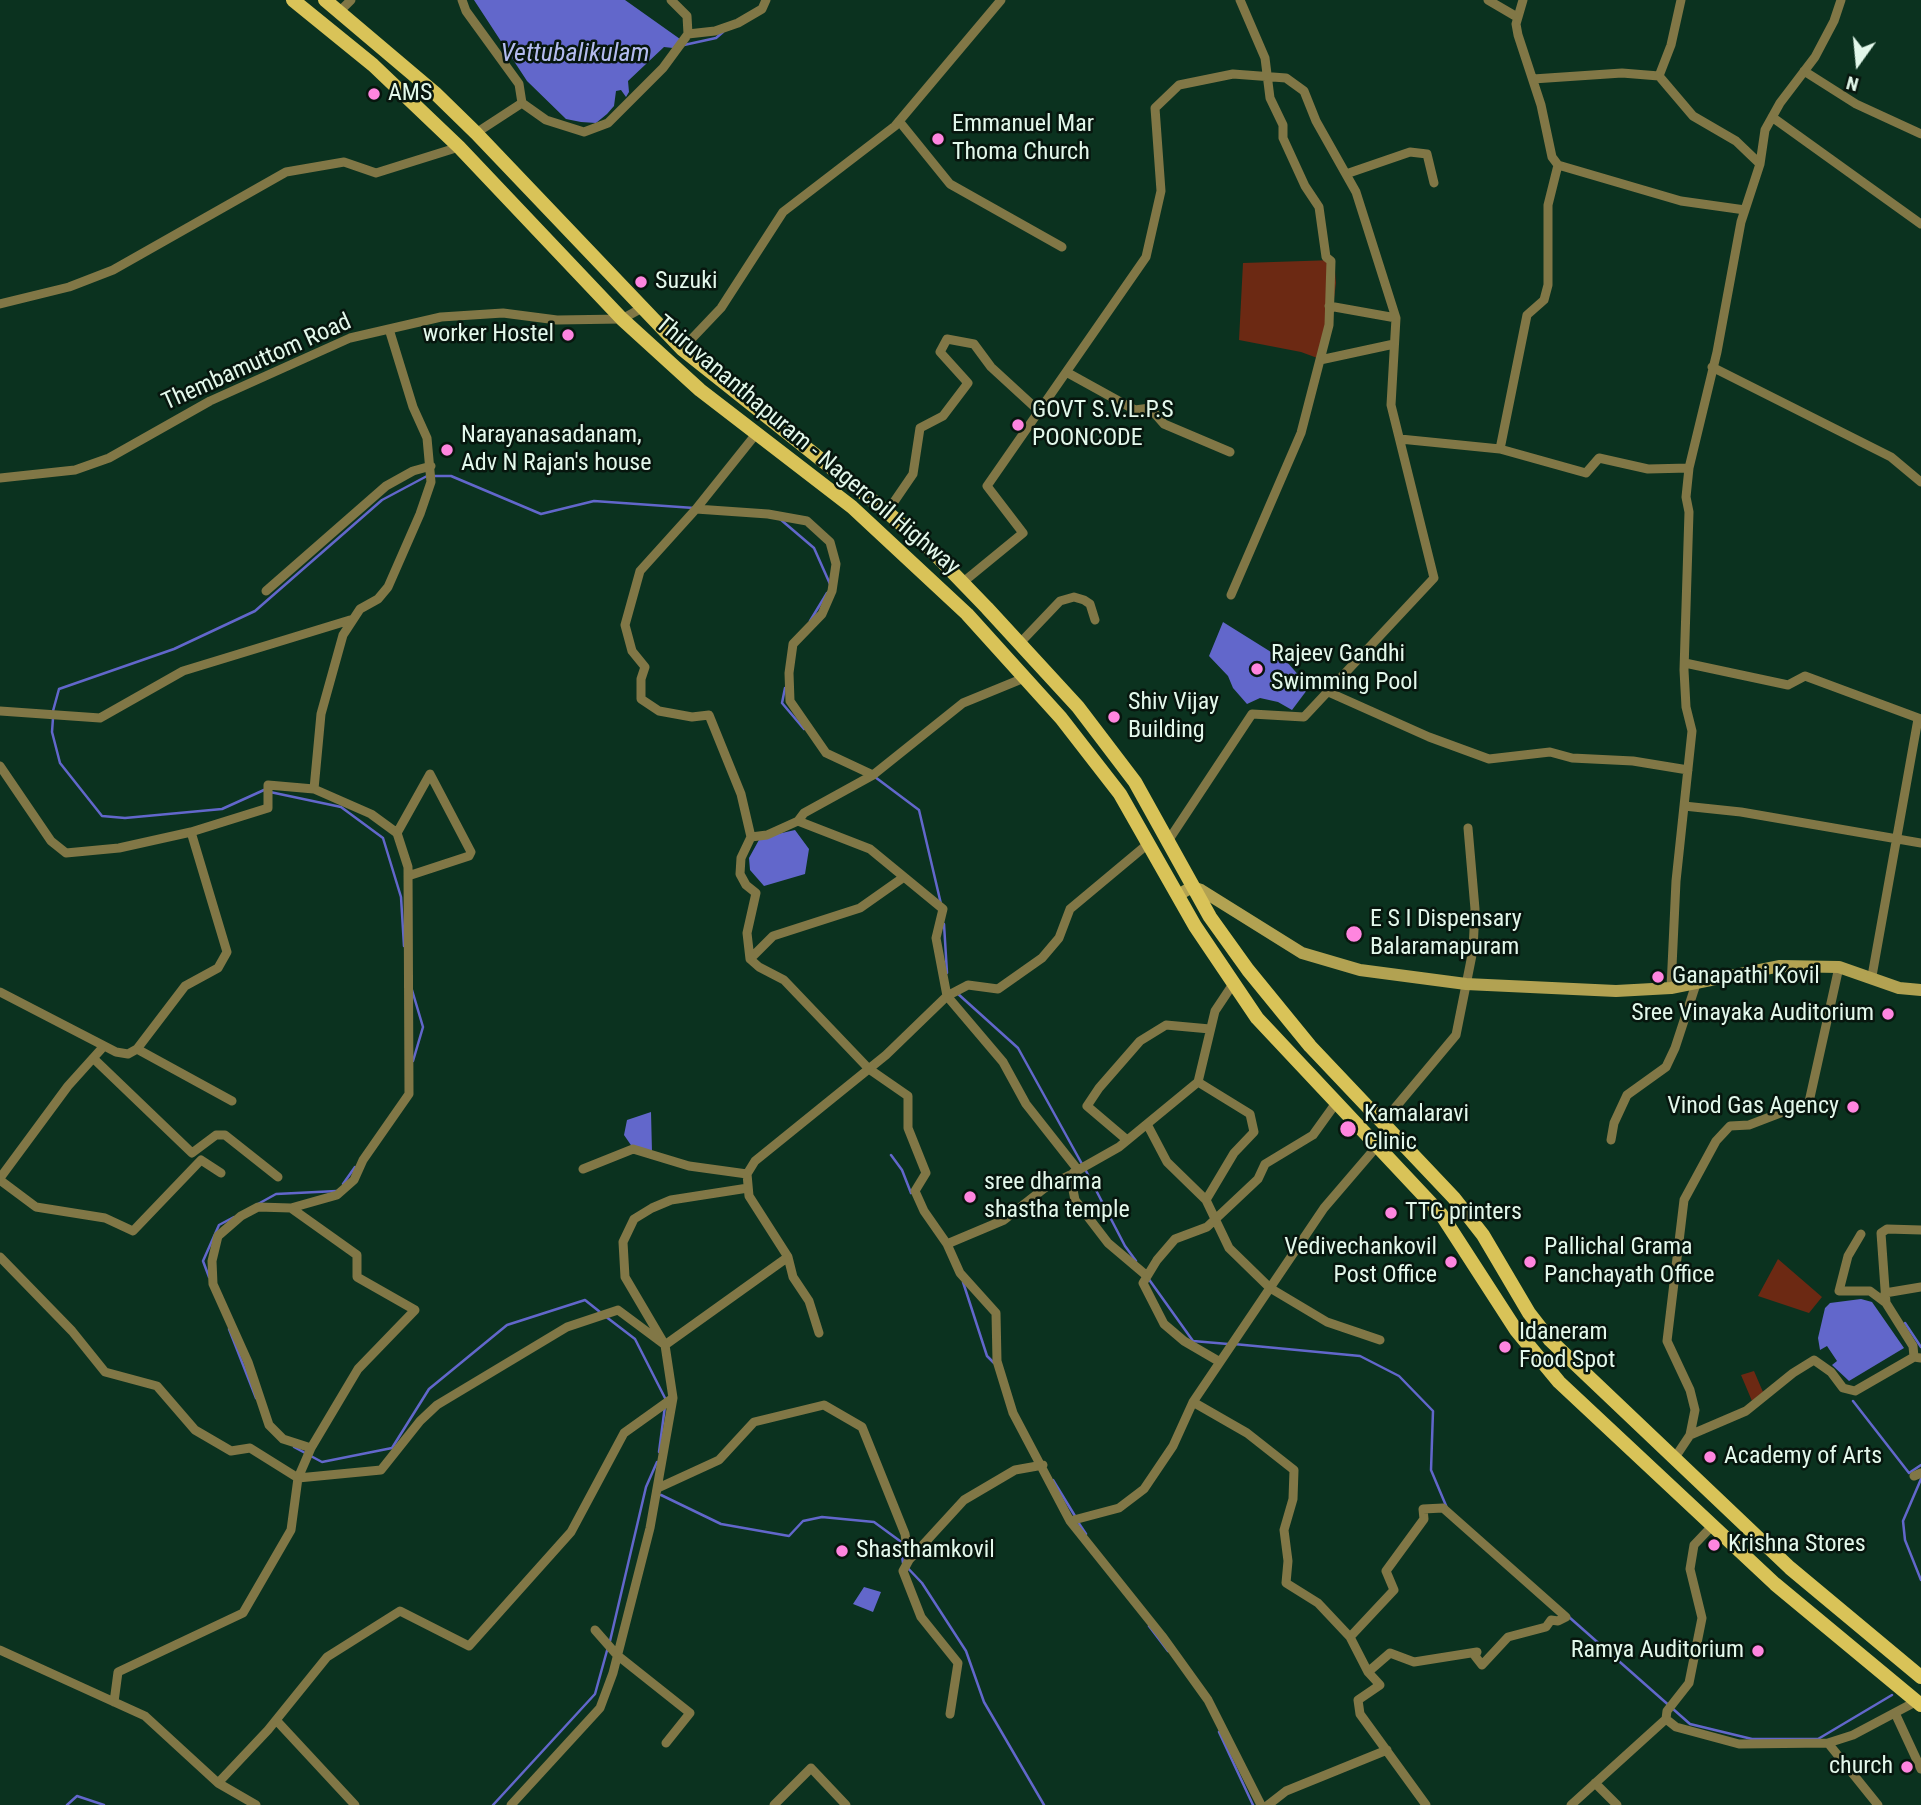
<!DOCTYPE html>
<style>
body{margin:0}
#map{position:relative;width:1921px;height:1805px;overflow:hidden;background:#0b321f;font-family:"Roboto Condensed",sans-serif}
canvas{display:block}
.north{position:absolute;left:1823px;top:28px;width:70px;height:70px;-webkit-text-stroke:5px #07160e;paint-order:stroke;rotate:195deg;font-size:19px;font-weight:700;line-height:28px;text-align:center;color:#e3f8eb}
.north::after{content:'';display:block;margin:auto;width:24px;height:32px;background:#e3f8eb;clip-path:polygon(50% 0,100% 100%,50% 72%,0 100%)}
</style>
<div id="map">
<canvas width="1921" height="1805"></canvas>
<div class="north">N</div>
</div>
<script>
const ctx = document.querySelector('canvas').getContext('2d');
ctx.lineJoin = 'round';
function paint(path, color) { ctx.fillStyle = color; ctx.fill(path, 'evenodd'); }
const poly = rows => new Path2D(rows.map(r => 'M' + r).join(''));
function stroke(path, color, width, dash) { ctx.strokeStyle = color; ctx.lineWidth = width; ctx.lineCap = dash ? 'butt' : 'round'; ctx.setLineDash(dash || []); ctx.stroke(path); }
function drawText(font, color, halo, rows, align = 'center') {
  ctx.font = font + ' "Roboto Condensed",sans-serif'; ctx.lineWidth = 5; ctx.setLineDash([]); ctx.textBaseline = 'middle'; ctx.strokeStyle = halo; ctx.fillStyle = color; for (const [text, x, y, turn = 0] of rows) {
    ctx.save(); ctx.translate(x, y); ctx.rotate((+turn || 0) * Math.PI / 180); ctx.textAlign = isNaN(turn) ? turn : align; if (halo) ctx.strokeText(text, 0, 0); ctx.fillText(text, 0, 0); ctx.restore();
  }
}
const green = poly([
 [1334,260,1336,283,1330,330,1320,359,1301,352,1239,340,1243,263],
 [1778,1259,1822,1297,1809,1313,1758,1296],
 [1754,1371,1763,1392,1752,1401,1741,1375]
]);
const water = poly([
 [474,0,625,0,680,39,673,48,664,47,628,81,629,92,626,97,621,90,616,91,614,106,607,114,596,123,581,122,566,119,527,81],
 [1223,622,1287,662,1301,678,1307,690,1292,710,1278,702,1260,698,1247,704,1233,688,1228,676,1209,656],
 [795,830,809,849,805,874,764,886,750,870,749,858,760,838],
 [651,1112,652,1152,635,1151,624,1135,627,1120],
 [1861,1299,1872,1302,1904,1348,1849,1381,1832,1365,1837,1361,1827,1346,1820,1350,1818,1338,1825,1308,1830,1303],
 [864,1587,881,1592,873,1612,853,1604]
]);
const stream = poly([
 [684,45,716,38,723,32],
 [434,476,451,476,541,514,594,501,694,508],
 [780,519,814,548,830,584],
 [810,621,827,593],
 [785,688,782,703,804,729],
 [53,711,59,689,174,649,255,611,382,500,427,476],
 [53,718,52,732,60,763,102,816,125,818,222,809,264,790],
 [875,777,919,810,941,904],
 [270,792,341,807,383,838,401,897,404,946],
 [944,924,947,973],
 [412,990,423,1027,413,1061],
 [957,993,1018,1048,1082,1164],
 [891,1155,902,1170,911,1193],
 [1085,1169,1125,1246,1136,1261],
 [343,1184,355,1167],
 [258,1204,276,1194,337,1191],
 [209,1277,203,1261,219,1225,234,1217],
 [1148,1278,1193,1341,1228,1344],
 [963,1282,987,1356,994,1363],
 [605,1316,635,1339,666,1400],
 [1905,1323,1921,1347],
 [229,1329,256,1398],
 [1234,1344,1360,1356,1399,1376,1433,1411,1431,1470,1447,1508],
 [1853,1401,1909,1473,1921,1465],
 [294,1447,322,1462,392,1448,429,1389,507,1325,585,1300,600,1312],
 [659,1452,665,1406],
 [1921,1479,1903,1521,1905,1540,1921,1580],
 [1053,1480,1075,1516],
 [661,1495,721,1524,789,1536,803,1521,822,1517,874,1522,900,1541,903,1563,922,1583,966,1651,984,1702,1044,1805],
 [1078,1522,1086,1534],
 [1569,1617,1690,1724,1752,1739,1818,1739,1892,1695],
 [1149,1626,1168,1651],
 [610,1641,646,1487,657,1462],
 [1219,1732,1253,1805],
 [67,1805,77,1796,104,1805],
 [493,1805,595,1694,608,1647]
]);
const minor = poly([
 [462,0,466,11,519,84,522,103],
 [1488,0,1517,17],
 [1523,0,1516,24,1518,35,1541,105,1552,157,1558,165,1681,201,1745,210],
 [339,12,351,0],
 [688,34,715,31,738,23,762,9,766,0],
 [1804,71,1856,104,1921,134],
 [1659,76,1671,45,1681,0],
 [1533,79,1622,73,1659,76,1693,116,1736,141,1760,164],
 [1772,117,1921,224],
 [899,121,950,184,1062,247],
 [476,133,522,103,546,120,584,132,608,123,663,68,688,34,687,16,671,0],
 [1346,174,1410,152,1427,154,1434,183],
 [0,304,69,287,113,270,286,172,344,162,376,173,459,147],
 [1329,306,1396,318],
 [682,349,721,308,783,212,895,126,1001,0],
 [1320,360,1394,344],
 [1712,367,1891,457,1921,482],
 [1068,373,1135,410,1150,408,1164,424,1230,452],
 [756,434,696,509,640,571,625,625,632,651,645,667,641,679,641,699,659,711,692,717,709,715,741,794,751,837,741,858,740,874,746,885,756,893,747,933,750,959,759,967,784,980,869,1069,908,1096,908,1128,926,1173,915,1191,924,1211,947,1244,960,1273,996,1313,997,1361,1013,1413,1070,1521,1162,1636,1208,1700,1261,1805],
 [1400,439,1500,449,1586,473,1599,458,1648,469,1689,468],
 [1500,449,1527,315,1544,300,1548,285,1548,205,1558,165],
 [0,478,75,470,109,458,210,401,350,338,441,317,503,313,557,320,622,319,642,308],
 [696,509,768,514,807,521,830,542,836,564,832,591,822,614,793,644,789,673,790,701,826,753,873,775],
 [887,512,913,474,920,428,943,416,968,383,940,352,947,339,974,344,991,367,1040,412],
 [962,583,1023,533,987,486,1146,257,1161,191,1155,108,1179,85,1233,74,1286,78,1304,91,1316,121,1356,192,1396,318,1391,405,1434,578,1304,717,1252,714,1168,841],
 [266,591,386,486,413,471,431,466],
 [1231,595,1301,433,1329,325,1331,261,1326,257,1319,207,1305,186,1283,138,1283,125,1270,98,1265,58,1240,0],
 [1020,643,1060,601,1074,597,1084,600,1090,604,1095,620],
 [1685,663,1788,685,1805,676,1921,719],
 [1326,691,1429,737,1489,759,1550,752,1572,758,1633,761,1688,770],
 [0,711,100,718,183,671,350,620],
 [0,766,51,841,66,853,119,848,191,832,268,808,268,785,314,789,371,814,397,833,408,867,409,1094,363,1160,354,1180,337,1195,291,1208,258,1207,241,1216,218,1236,212,1261,213,1284,248,1362,269,1425,283,1439,311,1448],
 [314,789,321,714,343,635,360,609,378,599,388,587,420,514,431,482,427,438,413,407,389,329],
 [1684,806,1741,812,1921,843],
 [798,821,870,849,943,909,936,938,947,996,1003,1062,1026,1104,1078,1170],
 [397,833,430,774,471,852,469,856,408,876],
 [751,837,767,835,798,821,804,813,873,775,963,703,1024,678],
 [750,959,773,936,860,908,904,877],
 [1872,976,1918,719],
 [1671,988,1676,881,1692,731,1686,707,1684,670,1689,512,1686,497,1689,468,1717,352,1741,222,1760,164,1765,130,1780,103,1815,57,1834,21,1841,0],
 [0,992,116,1052,128,1054,137,1049,185,986,218,968,227,952,191,832],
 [137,1049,232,1101],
 [93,1058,192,1153,216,1135,225,1135,278,1177],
 [1198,1082,1250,1114,1254,1132,1234,1153,1206,1200],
 [1384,1121,1456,1035,1473,950,1475,909,1468,828],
 [1147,1124,1167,1162,1206,1200,1229,1248,1270,1288,1327,1322,1380,1340],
 [1127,1140,1087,1106,1099,1088,1140,1041,1166,1025,1210,1029],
 [1611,1140,1614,1123,1627,1095,1666,1067,1675,1048,1697,981],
 [583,1169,633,1149,689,1166,747,1174],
 [1073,1173,1119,1147,1198,1082,1215,1011,1233,984],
 [0,1178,68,1086,104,1046],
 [0,1180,36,1207,105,1218,133,1231,201,1160,221,1173],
 [1861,1234,1848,1256,1839,1291,1870,1291,1886,1303,1913,1346,1914,1357],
 [947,1244,1004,1220,1046,1187,1070,1175,1075,1200,1108,1243,1147,1276],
 [0,1257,72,1331,105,1372,157,1386,195,1430,231,1451,250,1448,298,1478,381,1470,420,1421,437,1405,567,1327,618,1310,665,1345],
 [1885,1293,1921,1287],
 [1886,1303,1881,1233,1887,1229,1921,1230],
 [819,1333,809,1301,793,1277,788,1257,749,1196,747,1174,755,1161,886,1055,947,996,968,985,998,989,1042,958,1059,938,1070,909,1149,843],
 [665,1345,788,1257],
 [1220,1362,1324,1208,1378,1145],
 [1193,1402,1247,1433,1294,1470,1293,1499,1284,1530,1288,1561,1286,1583,1318,1603,1350,1637],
 [1690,1435,1695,1410,1690,1390,1667,1341,1684,1200,1716,1141,1730,1126,1749,1125,1809,1102,1839,967],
 [1674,1459,1690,1435,1746,1411,1793,1373,1814,1360,1831,1372,1843,1388,1855,1391,1914,1357,1921,1358],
 [1914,1476,1921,1473],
 [658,1488,719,1460,754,1422,824,1405,862,1427,905,1534,909,1560,903,1571,921,1617,958,1663,950,1714],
 [1070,1521,1119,1508,1144,1489,1173,1446,1193,1402,1220,1362,1184,1341,1164,1324,1143,1283,1157,1260,1175,1239,1207,1227,1258,1179,1265,1164,1313,1135,1336,1103],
 [909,1560,964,1500,1015,1470,1043,1465],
 [595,1630,617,1655,690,1713,666,1743],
 [0,1650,145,1716,218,1783,256,1805],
 [1368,1672,1390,1653,1414,1662,1477,1652,1475,1656,1482,1665,1508,1637,1546,1627,1551,1620,1558,1621,1566,1617,1443,1508,1423,1509,1424,1519,1386,1571,1394,1590,1350,1637,1368,1672,1380,1685,1358,1700,1360,1714,1426,1805],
 [114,1702,118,1672,243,1613,291,1530,298,1478,311,1448,358,1369,415,1310,357,1277,357,1255,291,1208],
 [1895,1713,1921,1769],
 [1666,1719,1676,1727,1739,1744,1828,1743,1853,1735,1917,1701],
 [276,1720,355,1805],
 [1828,1743,1878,1805],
 [218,1783,268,1730,327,1657,400,1611,469,1646,571,1532,624,1433,673,1398],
 [1595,1783,1617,1805],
 [511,1805,600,1708,613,1673,650,1528,673,1398,665,1345,625,1277,623,1242,634,1219,652,1208,671,1200,748,1188],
 [774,1805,811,1768,846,1805],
 [1268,1805,1286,1791,1387,1750],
 [1571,1805,1666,1719,1667,1711,1689,1683,1702,1618,1690,1569,1694,1545,1713,1525]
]);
const secondary = poly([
 [1178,895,1192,887,1201,890,1302,953,1360,970,1466,984,1616,991,1671,988,1780,966,1839,967,1899,988,1921,990]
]);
const primary = poly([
 [293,0,373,65,459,147,622,319,700,390,852,507,967,614,1061,718,1120,794,1195,926,1257,1018,1441,1214,1516,1330,1559,1382,1775,1584,1921,1705],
 [325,0,435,93,476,133,682,349,887,512,930,549,987,608,1078,707,1135,782,1210,917,1248,970,1310,1046,1454,1198,1483,1235,1529,1313,1550,1340,1790,1568,1921,1677]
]);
const markers = [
 [374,94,7,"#ff85df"],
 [938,139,7,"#ff85df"],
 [641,282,7,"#ff85df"],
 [568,335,7,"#ff85df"],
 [1018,425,7,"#ff85df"],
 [447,450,7,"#ff85df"],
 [1257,669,7,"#ff85df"],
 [1114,717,7,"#ff85df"],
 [1354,934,9,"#ff85df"],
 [1658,977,7,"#ff85df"],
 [1888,1014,7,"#ff85df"],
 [1853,1107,7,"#ff85df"],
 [1348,1129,9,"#ff85df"],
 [970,1197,7,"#ff85df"],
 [1391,1213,7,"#ff85df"],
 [1451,1262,7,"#ff85df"],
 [1530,1262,7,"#ff85df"],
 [1505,1347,7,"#ff85df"],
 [1710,1457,7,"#ff85df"],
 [1714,1545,7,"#ff85df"],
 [842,1551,7,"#ff85df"],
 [1758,1651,7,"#ff85df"],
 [1907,1767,7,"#ff85df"]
];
const poiNames = [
 ["AMS",388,94],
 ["Emmanuel Mar",952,125],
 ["Thoma Church",952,153],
 ["Suzuki",655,282],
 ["worker Hostel",554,335,"right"],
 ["GOVT S.V.L.P.S",1032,411],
 ["POONCODE",1032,439],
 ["Narayanasadanam,",461,436],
 ["Adv N Rajan's house",461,464],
 ["Rajeev Gandhi",1271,655],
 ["Swimming Pool",1271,683],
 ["Shiv Vijay",1128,703],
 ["Building",1128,731],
 ["E S I Dispensary",1370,920],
 ["Balaramapuram",1370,948],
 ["Ganapathi Kovil",1672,977],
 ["Sree Vinayaka Auditorium",1874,1014,"right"],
 ["Vinod Gas Agency",1839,1107,"right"],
 ["Kamalaravi",1364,1115],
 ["Clinic",1364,1143],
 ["sree dharma",984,1183],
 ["shastha temple",984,1211],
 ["TTC printers",1405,1213],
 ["Vedivechankovil",1437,1248,"right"],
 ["Post Office",1437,1276,"right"],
 ["Pallichal Grama",1544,1248],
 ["Panchayath Office",1544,1276],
 ["Idaneram",1519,1333],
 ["Food Spot",1519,1361],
 ["Academy of Arts",1724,1457],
 ["Krishna Stores",1728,1545],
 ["Shasthamkovil",856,1551],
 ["Ramya Auditorium",1744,1651,"right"],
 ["church",1893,1767,"right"]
];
const streetNames = [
 ["Thembamuttom Road",257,363,-24],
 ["Thiruvananthapuram - Nagercoil Highway",807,446,40]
];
const waterNames = [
 ["Vettubalikulam",575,54]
];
paint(green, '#6c2913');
paint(water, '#6267cb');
stroke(stream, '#6267cb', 2.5);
stroke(minor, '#817746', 9);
stroke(secondary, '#b2a252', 12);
stroke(primary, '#d9c358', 14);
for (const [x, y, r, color] of markers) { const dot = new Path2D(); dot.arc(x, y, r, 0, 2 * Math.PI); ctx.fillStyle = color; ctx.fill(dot); stroke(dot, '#07160e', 2.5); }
drawText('24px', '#e3f8eb', '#07160e', poiNames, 'left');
drawText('24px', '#e3f8eb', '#07160e', streetNames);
drawText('italic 26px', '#b4bcef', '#07160e', waterNames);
</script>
